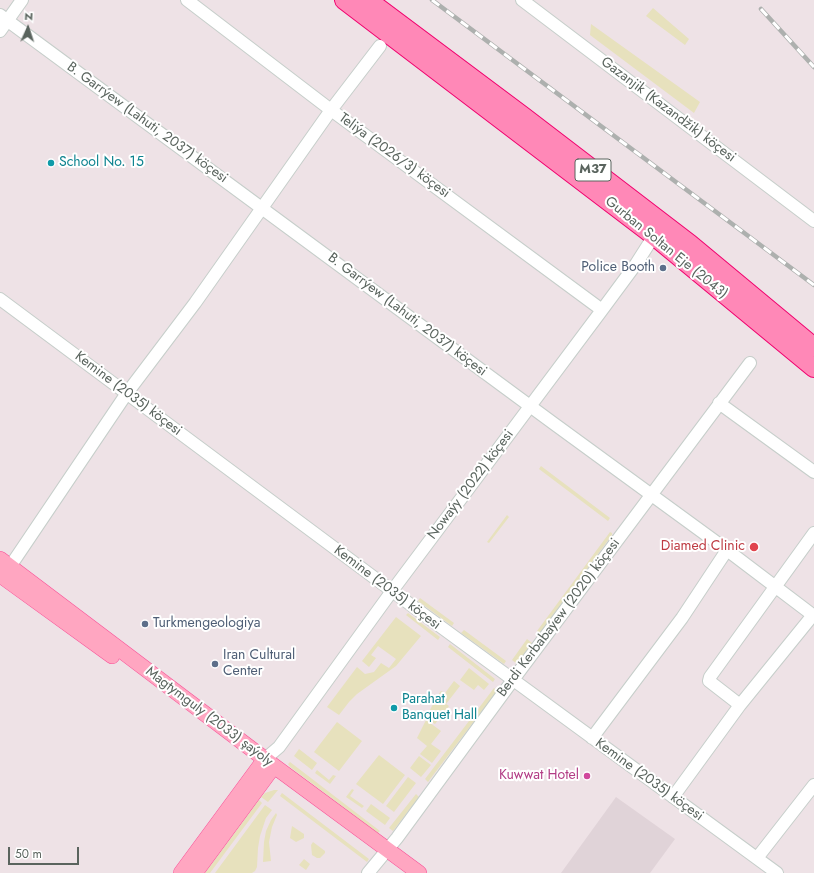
<!DOCTYPE html>
<meta charset="utf-8">
<style>
body{margin:0}
#map{position:relative;width:814px;height:873px;overflow:hidden;background:#eee2e6;font-family:Jost,sans-serif}
canvas{display:block}
.north{position:absolute;left:8px;top:8px;width:40px;height:40px;-webkit-text-stroke:3px #fff;paint-order:stroke;rotate:3deg;font-size:11px;font-weight:700;line-height:16px;text-align:center;color:#5a645e}
.north::after{content:'';display:block;margin:auto;width:14px;height:18px;background:#5a645e;clip-path:polygon(50% 0,100% 100%,50% 72%,0 100%)}
.scale{position:absolute;left:8px;top:847px;width:71px;height:18px;box-sizing:border-box;border:2px solid #5a645e;border-top:0;padding-left:5px;font-size:12px;line-height:14px;white-space:nowrap;color:#5a645e;-webkit-text-stroke:3px #fff;paint-order:stroke}
</style>
<div id="map">
<canvas width="814" height="873"></canvas>
<div class="north">N</div>
<div class="scale">50 m</div>
</div>
<script>
const ctx = document.querySelector('canvas').getContext('2d');
ctx.lineJoin = 'round';
function paint(path, color) { ctx.fillStyle = color; ctx.fill(path, 'evenodd'); }
const poly = rows => new Path2D(rows.map(r => 'M' + r).join(''));
function stroke(path, color, width, dash) { ctx.strokeStyle = color; ctx.lineWidth = width; ctx.lineCap = dash ? 'butt' : 'round'; ctx.setLineDash(dash || []); ctx.stroke(path); }
function drawText(font, color, halo, rows, align = 'center') {
  ctx.font = font + ' Jost,sans-serif'; ctx.lineWidth = 4; ctx.setLineDash([]); ctx.textBaseline = 'middle'; ctx.strokeStyle = halo; ctx.fillStyle = color; for (const [text, x, y, turn = 0] of rows) {
    ctx.save(); ctx.translate(x, y); ctx.rotate((+turn || 0) * Math.PI / 180); ctx.textAlign = isNaN(turn) ? turn : align; if (halo) ctx.strokeText(text, 0, 0); ctx.fillText(text, 0, 0); ctx.restore();
  }
}
const education = poly([
 [616,797,675,839,650,873,561,873]
]);
const green = poly([
 [653,8,689,39,685,45,646,16],
 [591,24,700,102,694,113,590,35],
 [541,466,610,518,608,521,539,469],
 [507,515,509,517,489,543,487,542],
 [610,532,612,533,612,535,540,633,537,633,537,631],
 [420,598,454,623,452,626,418,601],
 [408,613,440,637,438,640,406,615],
 [396,617,421,636,396,666,357,694,349,702,339,715,327,707,357,667,365,674,374,672,381,663,389,668,396,659,378,646,371,655,376,658,369,667,362,661],
 [464,630,506,661,504,664,461,633],
 [527,639,532,643,517,664,512,660],
 [450,644,495,679,493,682,448,647],
 [469,668,489,684,484,690,478,685,474,690,460,680],
 [454,681,460,686,446,704,449,706,435,724,426,718,436,698,441,691,445,693],
 [494,688,497,691,428,782,425,779],
 [426,720,441,731,431,744,441,751,432,763,420,754,427,746,417,738],
 [337,722,362,741,339,771,314,752],
 [299,749,317,763,312,770,294,756],
 [379,755,405,775,383,804,356,784],
 [419,756,431,765,421,777,410,768],
 [290,762,380,831,378,833,290,767,288,764],
 [317,770,329,780,333,775,336,776,330,784,315,773],
 [408,777,416,783,394,812,386,806],
 [352,789,354,790,350,796,364,806,362,808,346,797],
 [274,790,278,790,268,802,261,797,265,793],
 [282,793,369,859,367,862,280,796],
 [416,794,419,797,393,831,389,828],
 [259,800,262,803,210,873,205,873],
 [371,804,390,818,385,825,366,811],
 [265,805,272,810,266,818,260,836,258,848,257,867,255,871,252,873,215,873],
 [276,813,277,815,272,827,269,842,271,861,263,862,264,842,266,831,271,820],
 [292,826,304,834,304,838,296,842,290,838],
 [313,842,325,851,325,853,320,858,317,858,312,855,311,845],
 [304,859,310,864,306,870,299,865]
]);
const minor = poly([
 [187,0,331,110,602,310],
 [522,0,814,221],
 [0,15,553,423,727,550,814,616],
 [0,31,22,0],
 [0,299,411,605,777,873],
 [719,403,814,472],
 [5,574,127,393,195,303,331,110,380,46],
 [740,705,709,681,710,677,814,533],
 [592,738,682,618,727,550],
 [265,759,279,747,392,591,602,310,636,264,657,231],
 [673,797,740,705,813,615],
 [757,858,814,785],
 [368,873,397,838,521,669,750,363]
]);
const major = poly([
 [0,559,274,766,419,873],
 [0,575,112,656],
 [181,873,265,759],
 [195,873,274,766]
]);
const highway = poly([
 [344,0,654,236,814,368],
 [368,0,523,116,690,244,814,347]
]);
const rail = poly([
 [432,0,814,285],
 [761,9,814,67]
]);
const markers = [
 [51,163,4,"#0f9aa8"],
 [663,268,4,"#5c6f8a"],
 [754,547,5,"#e0444e"],
 [145,624,4,"#5c6f8a"],
 [215,664,4,"#5c6f8a"],
 [394,708,4,"#0f9aa8"],
 [587,776,4,"#d1479c"]
];
const shields = [
 [593,170,36]
];
const shieldNames = [
 ["M37",593,170]
];
const streetNames = [
 ["Gazanjik (Kazandžik) köçesi",668,110,37],
 ["B. Garrýew (Lahuti, 2037) köçesi",147,123,36],
 ["Teliýa (2026/3) köçesi",394,156,36],
 ["Gurban Soltan Eje (2043)",666,248,39],
 ["B. Garrýew (Lahuti, 2037) köçesi",407,315,37],
 ["Kemine (2035) köçesi",128,394,37],
 ["Nowaýy (2022) köçesi",471,485,-53],
 ["Kemine (2035) köçesi",387,588,37],
 ["Berdi Kerbabaýew (2020) köçesi",559,618,-53],
 ["Magtymguly (2033) şaýoly",209,717,37],
 ["Kemine (2035) köçesi",649,780,36]
];
const cultureNames = [
 ["School No. 15",59,163],
 ["Parahat",402,700],
 ["Banquet Hall",402,716]
];
const serviceNames = [
 ["Police Booth",655,268,"right"],
 ["Turkmengeologiya",153,624],
 ["Iran Cultural",223,656],
 ["Center",223,672]
];
const healthNames = [
 ["Diamed Clinic",745,547]
];
const hotelNames = [
 ["Kuwwat Hotel",579,776]
];
paint(education, '#e0d3d8');
paint(green, '#e7e1bd');
stroke(minor, '#c6ceca', 14);
stroke(major, '#f85198', 16);
stroke(highway, '#f0006e', 20);
stroke(minor, '#fff', 12);
stroke(major, '#ffa6c1', 15);
stroke(highway, '#ff88b7', 18);
stroke(rail, '#adb0ae', 4.5);
stroke(rail, '#fff', 3, [9]);
for (const [x, y, r, color] of markers) { const dot = new Path2D(); dot.arc(x, y, r, 0, 2 * Math.PI); ctx.fillStyle = color; ctx.fill(dot); stroke(dot, '#fff', 1.5); }
for (const [x, y, w] of shields) { const box = new Path2D(); box.roundRect(x - w / 2, y - 11, w, 22, 3); ctx.fillStyle = '#fff'; ctx.fill(box); stroke(box, '#5a645e', 1); }
drawText('bold 13px', '#5a645e', null, shieldNames);
drawText('14px', '#5a645e', '#fff', streetNames);
drawText('14px', '#0d838f', '#fff', cultureNames, 'left');
drawText('14px', '#4e5e75', '#fff', serviceNames, 'left');
drawText('14px', '#be3a42', '#fff', healthNames, 'right');
drawText('14px', '#b23c85', '#fff', hotelNames, 'right');
</script>
